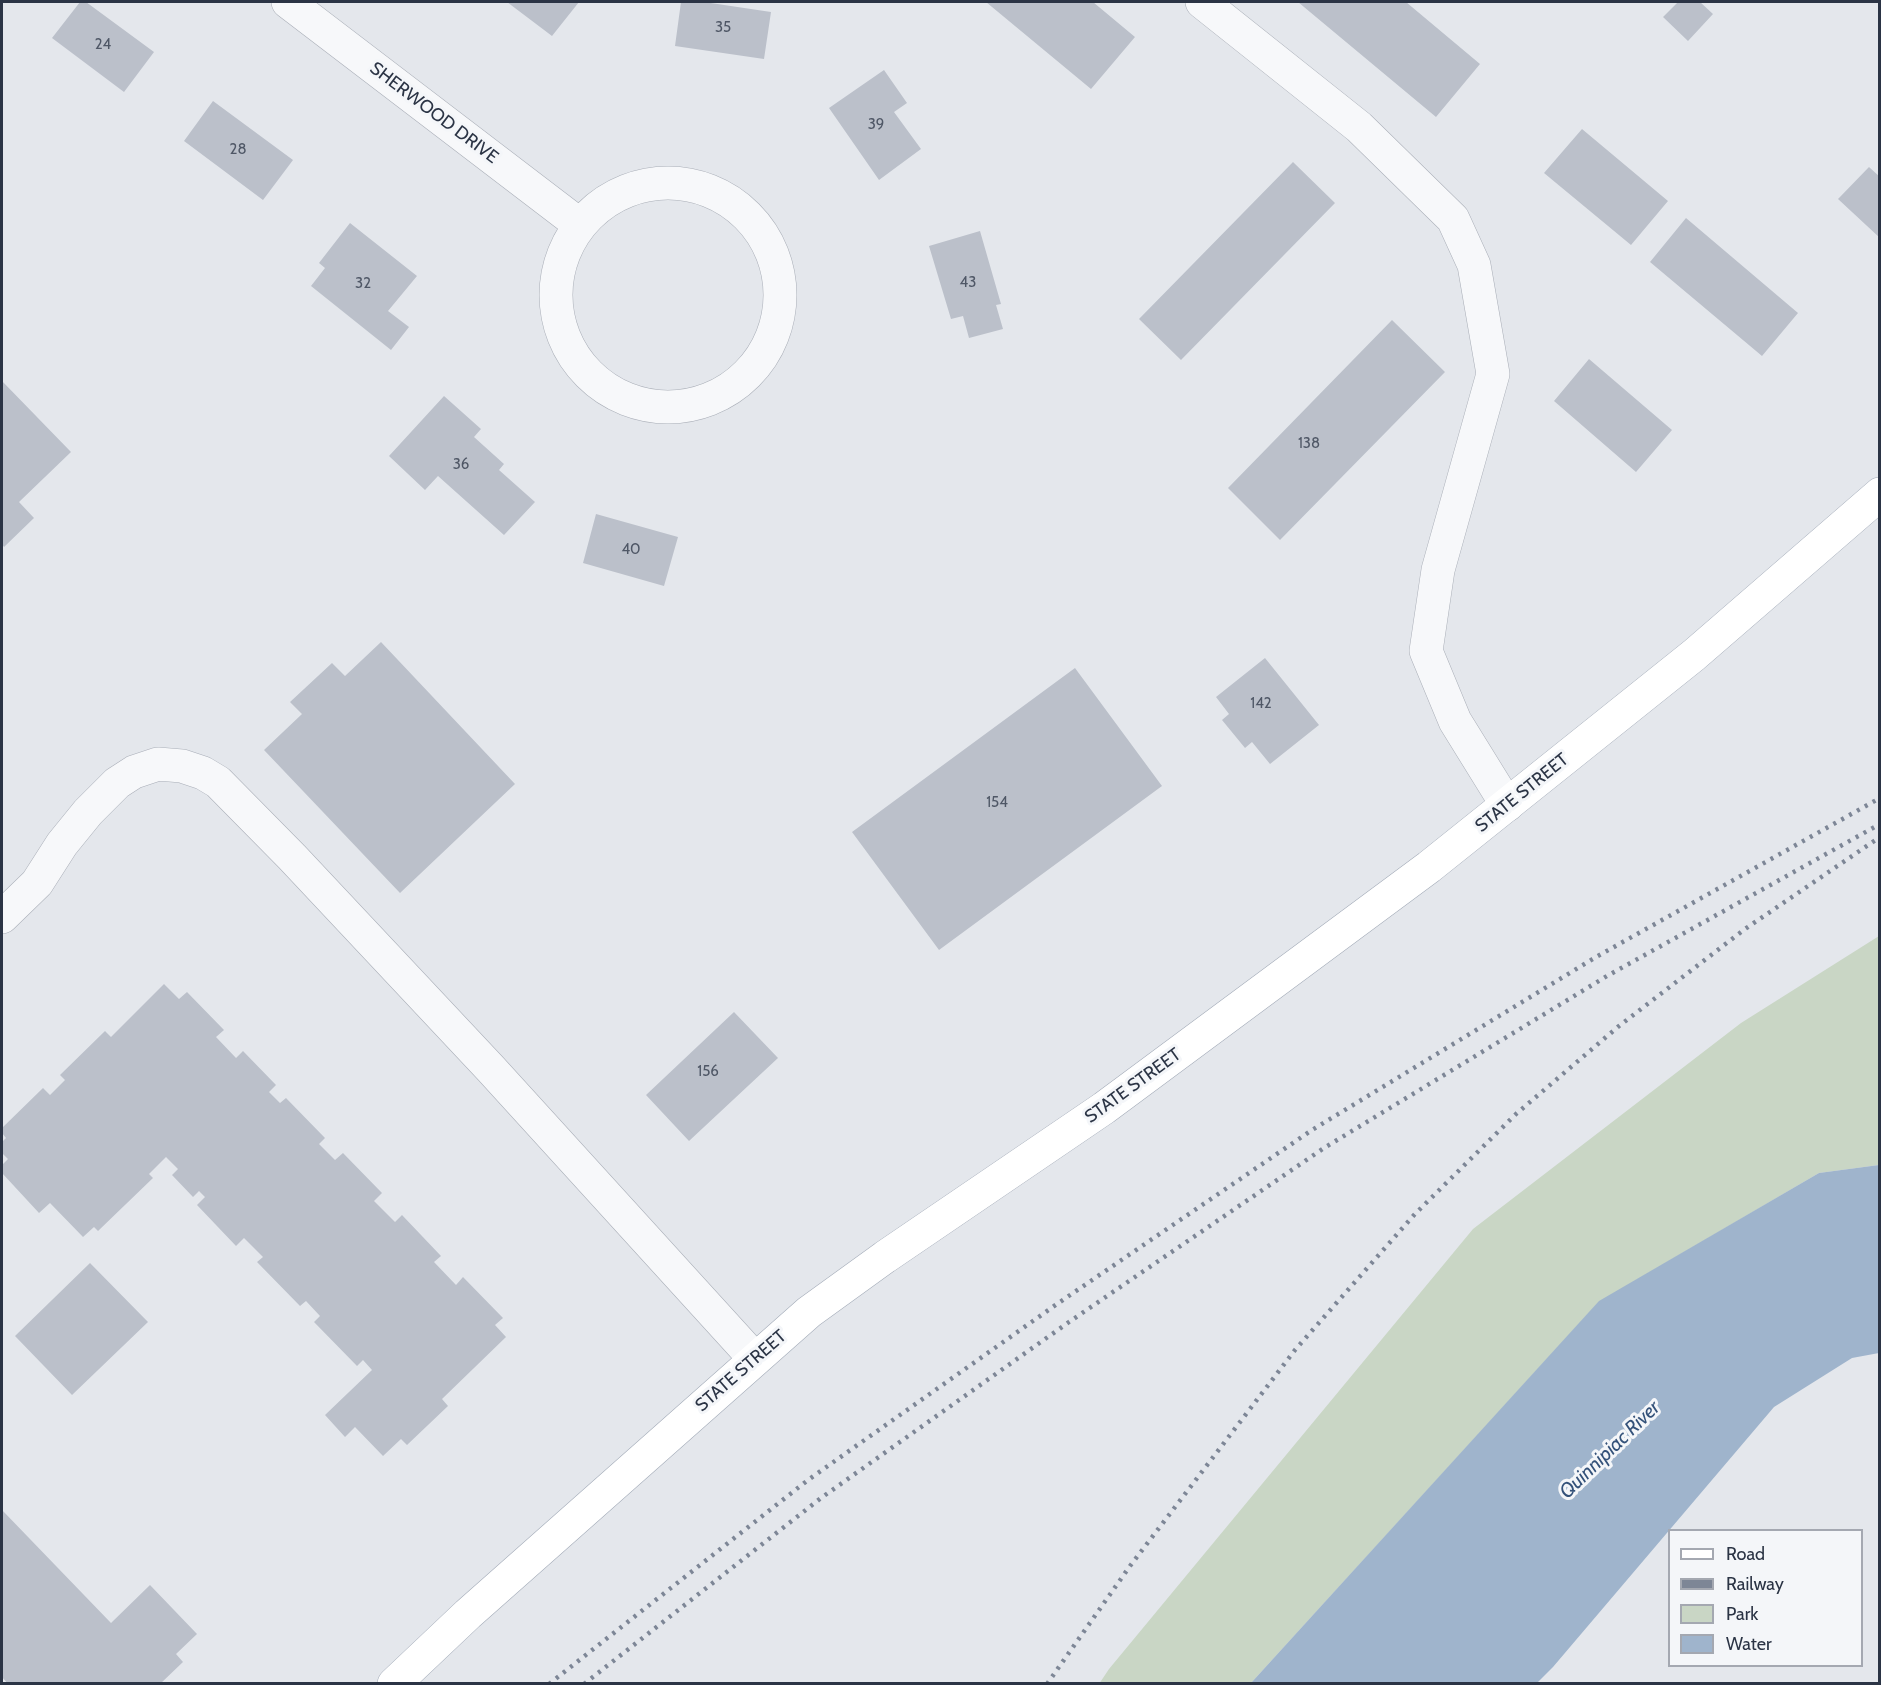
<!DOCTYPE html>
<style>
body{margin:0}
#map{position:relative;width:1881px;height:1685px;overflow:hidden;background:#e4e7ec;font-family:Cabin,sans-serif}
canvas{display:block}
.frame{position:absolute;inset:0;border:3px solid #2b3445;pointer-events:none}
.legend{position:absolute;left:1668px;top:1529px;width:195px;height:138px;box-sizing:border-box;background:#f4f6f9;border:2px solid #a4a8b1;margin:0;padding:8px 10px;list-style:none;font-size:18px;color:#2b3445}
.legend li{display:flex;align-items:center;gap:12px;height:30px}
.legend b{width:30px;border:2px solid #a4a8b1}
</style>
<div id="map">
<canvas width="1881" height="1685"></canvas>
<div class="frame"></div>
<ul class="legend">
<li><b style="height:8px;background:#fff"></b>Road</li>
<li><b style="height:8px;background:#7d8696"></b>Railway</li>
<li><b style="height:16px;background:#c9d6c5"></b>Park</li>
<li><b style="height:16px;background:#9fb4cc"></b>Water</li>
</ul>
</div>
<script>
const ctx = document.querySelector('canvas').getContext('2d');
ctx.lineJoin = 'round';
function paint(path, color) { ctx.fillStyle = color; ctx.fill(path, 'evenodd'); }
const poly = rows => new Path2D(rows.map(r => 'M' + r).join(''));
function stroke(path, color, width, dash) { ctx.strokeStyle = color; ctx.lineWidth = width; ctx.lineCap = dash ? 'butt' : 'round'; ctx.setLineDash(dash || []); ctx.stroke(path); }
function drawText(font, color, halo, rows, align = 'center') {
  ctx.font = font + ' Cabin,sans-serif'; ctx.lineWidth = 6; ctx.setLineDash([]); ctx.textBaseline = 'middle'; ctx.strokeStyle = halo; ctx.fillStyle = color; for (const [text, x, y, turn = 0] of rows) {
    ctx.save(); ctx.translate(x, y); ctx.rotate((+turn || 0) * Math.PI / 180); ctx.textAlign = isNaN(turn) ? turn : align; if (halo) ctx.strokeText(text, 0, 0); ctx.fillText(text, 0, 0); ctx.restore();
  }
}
const green = poly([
 [1879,936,1879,1165,1819,1173,1599,1302,1251,1683,1099,1684,1109,1669,1473,1229,1741,1023]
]);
const water = poly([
 [1879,1165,1879,1353,1852,1358,1774,1407,1553,1667,1537,1683,1251,1683,1599,1301,1819,1173]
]);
const building = poly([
 [80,2,86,2,154,52,124,92,52,38],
 [507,2,579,2,552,36],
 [681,2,704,2,771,12,764,59,675,46],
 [986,2,1093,2,1135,37,1091,89],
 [1298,2,1406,2,1480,64,1436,117],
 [1678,2,1700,2,1713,14,1688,41,1663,17],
 [884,70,907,103,894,112,921,149,879,180,829,108],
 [213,101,293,160,263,200,184,141],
 [1582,129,1668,201,1631,245,1544,173],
 [1293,162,1335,203,1181,360,1139,319],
 [1869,167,1880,177,1880,238,1838,199],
 [1686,218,1798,313,1762,356,1650,262],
 [350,223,417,276,388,311,409,327,391,350,311,286,325,268,319,263],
 [980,231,1001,304,996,305,1003,329,969,338,963,316,951,319,929,246],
 [1392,320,1445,372,1280,540,1228,488],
 [1589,359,1672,430,1636,472,1554,401],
 [2,381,71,452,19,502,34,518,4,547,2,544],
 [444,396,481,429,474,437,504,464,499,470,535,502,504,535,438,476,425,490,389,456],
 [596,514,678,537,664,586,583,563],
 [381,642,515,784,400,893,264,750,302,714,290,702,332,663,345,676],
 [1265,658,1319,725,1270,764,1252,742,1245,748,1222,720,1229,714,1216,697],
 [1075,668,1162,786,939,950,852,832],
 [164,984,179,999,187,992,224,1030,216,1037,236,1058,243,1051,276,1085,269,1092,280,1103,286,1098,325,1138,319,1144,335,1160,343,1153,382,1193,374,1201,395,1222,402,1215,441,1256,434,1262,456,1285,463,1277,503,1318,495,1325,506,1337,442,1399,448,1406,407,1445,401,1439,383,1456,355,1427,345,1437,325,1415,372,1370,363,1360,357,1366,314,1322,320,1316,306,1301,300,1306,257,1262,263,1257,244,1238,236,1246,197,1205,205,1197,199,1191,193,1197,172,1175,178,1169,166,1157,149,1174,153,1178,98,1231,94,1227,83,1237,50,1203,39,1213,2,1173,2,1165,8,1159,2,1153,2,1142,6,1138,2,1133,2,1128,43,1088,50,1095,65,1080,60,1075,105,1031,111,1037],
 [734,1012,778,1058,689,1141,646,1095],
 [90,1263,148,1322,72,1395,15,1336],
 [2,1510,111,1623,150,1585,197,1634,176,1654,183,1662,160,1684,8,1684,2,1677]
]);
const minor = poly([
 [288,2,580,225],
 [1202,2,1359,127,1453,219,1474,265,1493,374,1438,570,1426,651,1455,721,1507,805],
 '556 295a112 112 0 1 1 224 0a112 112 0 1 1-224 0Z',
 [2,917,37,883,62,844,88,812,117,783,134,772,158,764,182,766,203,773,218,782,292,857,491,1069,755,1359]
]);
const major = poly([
 [394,1684,468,1614,809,1312,885,1257,1104,1108,1429,867,1694,655,1880,494]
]);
const rail = poly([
 [549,1684,808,1480,1057,1304,1312,1130,1596,957,1880,798],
 [584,1684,821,1498,1069,1322,1324,1148,1607,976,1880,824],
 [1047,1684,1130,1566,1295,1350,1415,1214,1516,1114,1619,1026,1745,929,1880,837]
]);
const numberNames = [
 ["35",723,28],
 ["24",103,45],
 ["39",876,125],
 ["28",238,150],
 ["43",968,283],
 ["32",363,284],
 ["138",1309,444],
 ["36",461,465],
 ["40",631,550],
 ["142",1261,704],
 ["154",997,803],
 ["156",708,1072]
];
const streetNames = [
 ["SHERWOOD DRIVE",434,113,37],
 ["STATE STREET",1522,793,-39],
 ["STATE STREET",1133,1086,-36],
 ["STATE STREET",741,1371,-41]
];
const waterNames = [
 ["Quinnipiac River",1610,1450,-44]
];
paint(green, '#c9d6c5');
paint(water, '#9fb4cc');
paint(building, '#bbc0ca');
stroke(minor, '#a9aeb7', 34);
stroke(major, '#a3abb8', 34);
stroke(minor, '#f7f8fa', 33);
stroke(major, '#fff', 33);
stroke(rail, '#7d8696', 4.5, [3, 6]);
drawText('15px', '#4f5766', null, numberNames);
drawText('18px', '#2b3445', '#f4f6f9', streetNames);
drawText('italic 20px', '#34527a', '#f4f6f9', waterNames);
</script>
